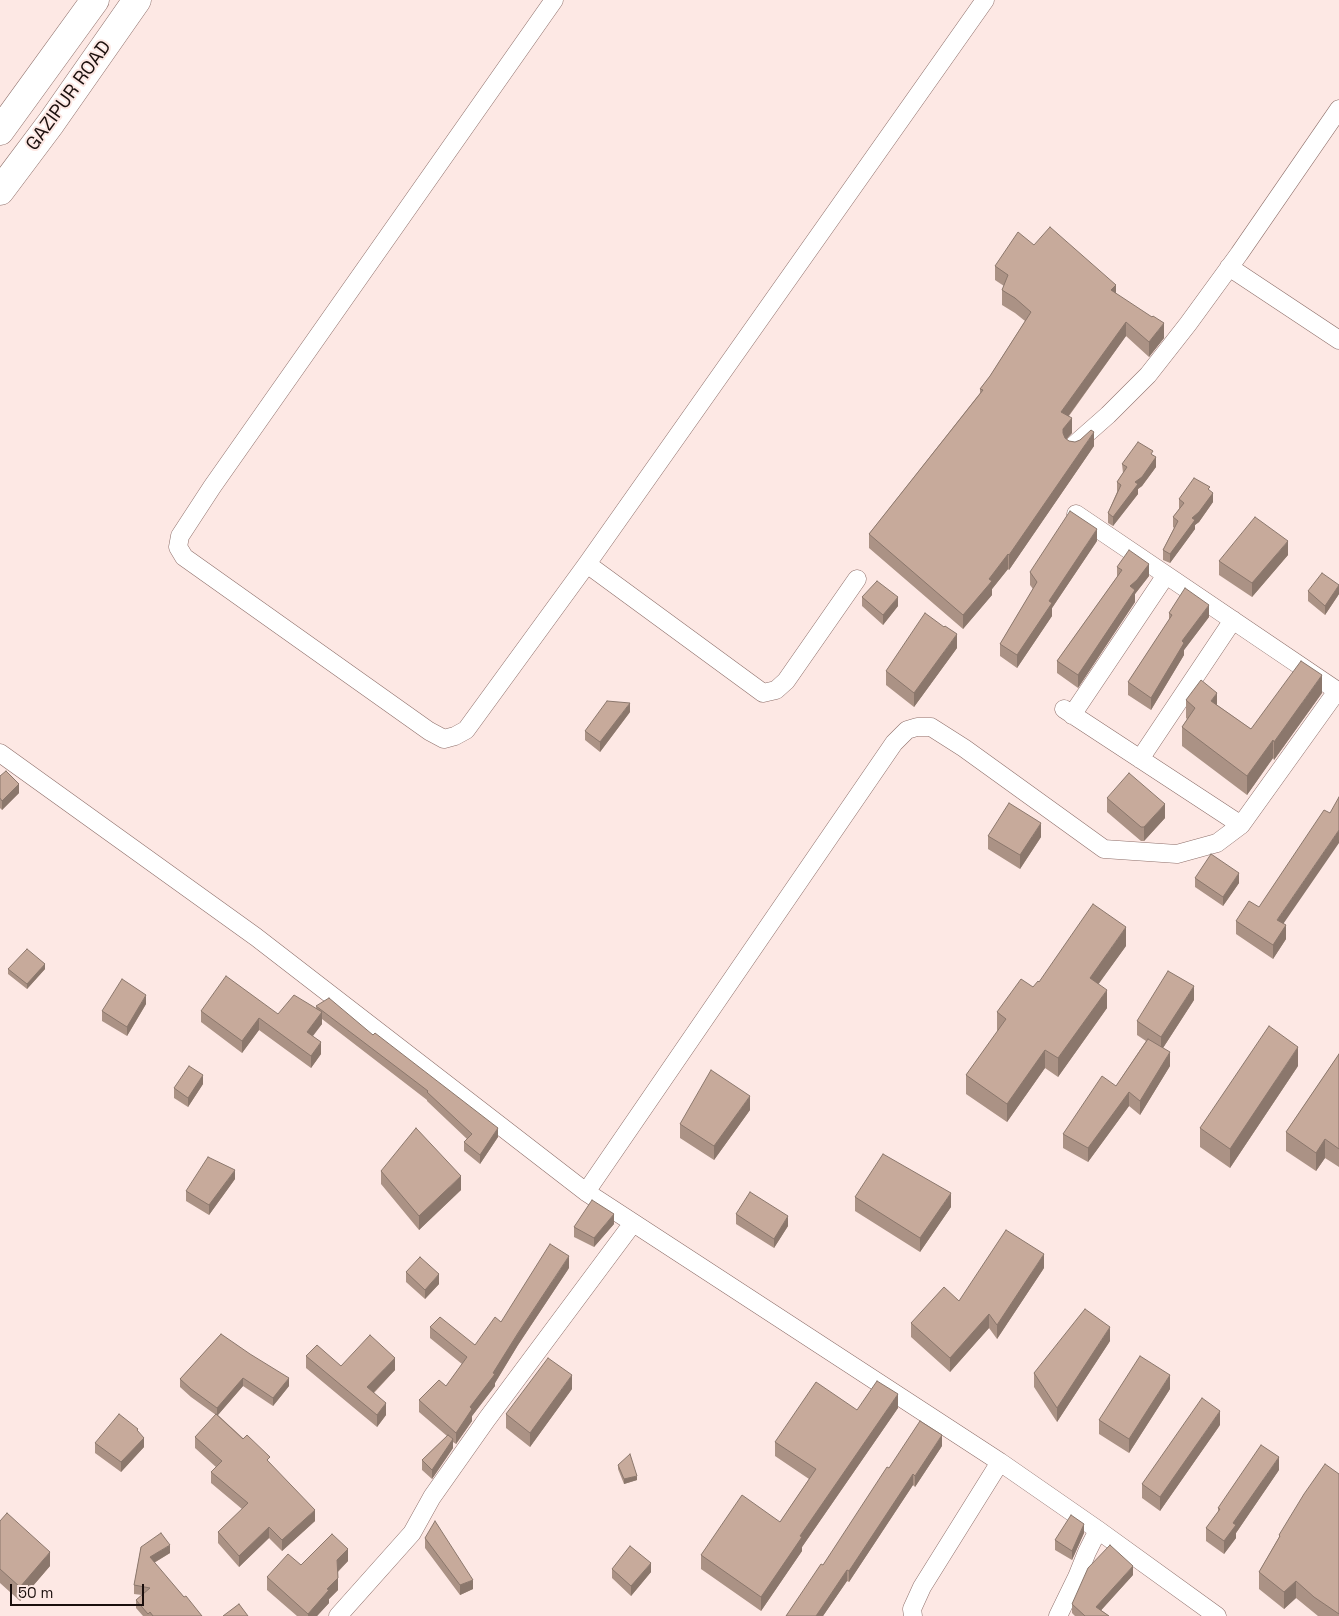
<!DOCTYPE html>
<style>
body{margin:0}
#map{position:relative;width:1339px;height:1616px;overflow:hidden;background:#fde8e4;font-family:"Space Grotesk",sans-serif}
canvas{display:block}
.scale{position:absolute;left:10px;top:1584px;width:134px;height:22px;box-sizing:border-box;border:2px solid #1b0f0d;border-top:0;padding-left:6px;font-size:15px;line-height:18px;white-space:nowrap;color:#1b0f0d;-webkit-text-stroke:4px #fde8e4;paint-order:stroke}
</style>
<div id="map">
<canvas width="1339" height="1616"></canvas>
<div class="scale">50 m</div>
</div>
<script>
const ctx = document.querySelector('canvas').getContext('2d');
ctx.lineJoin = 'round';
const poly = rows => new Path2D(rows.map(r => 'M' + r).join(''));
function stroke(path, color, width, dash) { ctx.strokeStyle = color; ctx.lineWidth = width; ctx.lineCap = dash ? 'butt' : 'round'; ctx.setLineDash(dash || []); ctx.stroke(path); }
function paint(path, color) { ctx.fillStyle = color; ctx.fill(path, 'evenodd'); }
function drawText(font, color, halo, rows, align = 'center') {
  ctx.font = font + ' "Space Grotesk",sans-serif'; ctx.lineWidth = 4; ctx.setLineDash([]); ctx.textBaseline = 'middle'; ctx.strokeStyle = halo; ctx.fillStyle = color; for (const [text, x, y, turn = 0] of rows) {
    ctx.save(); ctx.translate(x, y); ctx.rotate((+turn || 0) * Math.PI / 180); ctx.textAlign = isNaN(turn) ? turn : align; if (halo) ctx.strokeText(text, 0, 0); ctx.fillText(text, 0, 0); ctx.restore();
  }
}
const minor = poly([
 [554,0,212,487,180,536,178,547,184,557,429,731,444,739,455,736,466,730,587,564,985,0],
 [1229,267,1339,340],
 [1074,445,1108,415,1148,375,1188,324,1239,254,1339,109],
 [1076,514,1339,692],
 [587,564,763,693,776,690,786,681,857,579],
 [1064,709,1241,825],
 [1072,715,1166,575],
 [0,753,256,937,586,1192,1000,1462,1098,1530,1217,1616],
 [1140,759,1233,620],
 [586,1192,894,743,907,730,917,727,931,727,964,748,1104,849,1177,854,1217,843,1241,825,1337,691],
 [338,1616,412,1533,432,1497,487,1419,633,1223],
 [913,1616,912,1609,922,1587,1000,1462],
 [1058,1616,1077,1577,1087,1552,1098,1530]
]);
const primary = poly([
 [0,131,95,0],
 [0,191,51,123,137,0]
]);
const wall = poly([
 [1034,245,1116,293,1164,338,1149,357,1126,336,1069,416,1072,433,1066,439,1069,441,1094,446,1009,570,1008,569,992,589,992,595,963,629,869,548,869,534,980,393,980,389,990,376,1025,321,1015,313,1002,305,1002,290,1004,286,995,280,995,266],
 [1153,455,1156,467,1142,486,1138,489,1138,494,1113,526,1108,523,1108,513,1117,492,1117,482,1123,473,1122,464],
 [1210,491,1213,502,1199,522,1195,525,1195,529,1170,563,1163,560,1163,550,1174,528,1173,527,1173,517,1179,509,1179,499],
 [1097,541,1052,608,1052,616,1017,668,1000,656,1000,644,1033,589,1030,585,1030,572],
 [1288,555,1252,597,1219,575,1219,561],
 [1117,567,1149,576,1135,594,1135,602,1078,688,1057,673,1057,661,1117,577],
 [1308,591,1339,594,1325,615,1308,601],
 [862,597,898,606,883,625,862,606],
 [1169,613,1209,617,1184,650,1184,655,1151,710,1128,695,1128,682,1169,620],
 [957,648,914,707,886,685,886,671],
 [1322,693,1274,760,1273,758,1247,795,1182,746,1182,727,1187,719,1186,718,1186,700,1217,705,1251,729],
 [630,712,600,752,585,740,585,731],
 [0,776,19,793,2,810,0,808],
 [1107,798,1165,818,1144,841,1141,841,1107,812],
 [988,836,1041,837,1020,869,988,849],
 [1195,878,1239,883,1223,906,1195,887],
 [1236,921,1284,924,1286,939,1273,959,1236,934],
 [1126,946,1098,984,1107,1008,1058,1077,1045,1068,1007,1122,966,1094,966,1075,998,1031,997,1031,997,1012,1033,987,1039,982],
 [8,969,45,969,27,989,8,974],
 [1194,1000,1163,1048,1170,1066,1140,1115,1129,1106,1088,1162,1063,1148,1063,1134,1116,1086,1146,1041,1137,1035,1137,1021],
 [146,1004,127,1036,102,1021,102,1011],
 [316,1006,373,1035,498,1137,480,1164,464,1151,464,1142,467,1139,427,1101,427,1100,322,1019,322,1024,312,1036,321,1054,311,1068,259,1030,242,1053,201,1022,201,1011,278,1014,316,1009],
 [1339,1054,1339,1167,1325,1158,1316,1171,1286,1151,1286,1132],
 [1298,1066,1230,1168,1200,1147,1200,1128],
 [203,1084,188,1107,174,1098,174,1088],
 [750,1110,714,1160,680,1138,680,1124],
 [381,1171,461,1190,419,1230,381,1184],
 [235,1179,209,1215,186,1201,186,1191],
 [855,1197,951,1207,920,1252,855,1211],
 [736,1214,788,1226,774,1248,736,1224],
 [614,1224,594,1247,574,1237,574,1227],
 [569,1268,518,1345,495,1383,495,1386,472,1416,472,1421,456,1444,453,1442,453,1448,432,1479,422,1470,422,1460,447,1436,419,1412,419,1400,446,1386,462,1364,430,1338,430,1327,475,1345,501,1322],
 [1044,1268,997,1339,989,1328,950,1372,911,1337,911,1323],
 [406,1272,439,1284,425,1299,406,1282],
 [221,1334,289,1386,273,1406,243,1386,218,1415,270,1463,315,1521,282,1551,269,1538,239,1567,218,1543,218,1532,242,1509,211,1483,211,1472,216,1467,195,1448,195,1437,216,1415,191,1397,180,1387,180,1379],
 [1110,1341,1057,1422,1034,1387,1034,1373],
 [306,1356,341,1366,395,1370,374,1393,386,1415,377,1427,306,1368],
 [572,1389,530,1447,506,1428,506,1414],
 [1170,1389,1129,1453,1099,1434,1099,1420],
 [898,1408,802,1547,802,1551,761,1611,701,1569,701,1555,780,1522,809,1479,775,1456,775,1442,857,1410],
 [1220,1425,1160,1511,1142,1498,1142,1484],
 [138,1431,144,1447,121,1472,95,1453,95,1443],
 [942,1446,915,1487,913,1485,849,1582,847,1581,823,1616,786,1616,823,1565,889,1468],
 [618,1465,637,1480,624,1484,618,1469],
 [1279,1470,1236,1533,1236,1538,1224,1554,1206,1541,1206,1528,1218,1512,1218,1508],
 [1339,1474,1339,1616,1318,1616,1296,1598,1284,1609,1259,1589,1259,1572,1279,1537,1279,1535],
 [0,1521,50,1566,20,1601,0,1583],
 [1084,1533,1072,1560,1055,1550,1055,1540],
 [425,1538,473,1589,460,1595,425,1548],
 [141,1547,170,1553,154,1563,184,1597,202,1616,143,1616,136,1608,136,1600,142,1595,134,1594,134,1585],
 [348,1561,338,1572,338,1590,329,1599,329,1603,317,1616,297,1616,267,1590,267,1577,301,1565],
 [612,1569,651,1572,631,1596,612,1578],
 [1133,1575,1101,1610,1109,1616,1075,1616,1072,1613,1072,1604]
]);
const shadedWall = poly([
 [1116,285,1116,299,1111,290],
 [1126,322,1126,336,1061,426,1061,412],
 [1164,323,1164,338,1149,357,1149,342],
 [1072,418,1072,433,1063,443,1063,429],
 [1094,432,1094,446,1009,570,1009,555],
 [1156,457,1156,467,1142,486,1138,489,1138,494,1113,526,1113,517,1135,482],
 [1213,493,1213,502,1199,522,1195,525,1195,529,1170,563,1170,554,1192,518],
 [1097,529,1097,541,1052,608,1052,616,1017,668,1017,655,1049,601],
 [1288,541,1288,555,1252,597,1252,583],
 [1008,554,1008,569,992,589,992,595,963,629,963,615,989,579],
 [1149,564,1149,576,1135,594,1135,602,1078,688,1078,675,1130,586],
 [1339,585,1339,594,1325,615,1325,606],
 [898,597,898,606,883,625,883,615],
 [1209,605,1209,617,1184,650,1184,655,1151,710,1151,698,1182,641],
 [957,634,957,648,914,707,914,693],
 [1322,675,1322,693,1274,760,1274,742],
 [1217,693,1217,711,1211,701],
 [630,703,630,712,600,752,600,742],
 [1273,740,1273,758,1247,795,1247,776],
 [19,784,19,793,2,810,2,801],
 [1165,804,1165,818,1144,841,1144,827],
 [1041,823,1041,837,1020,869,1020,855],
 [1339,830,1339,843,1277,933,1277,920],
 [1239,873,1239,883,1223,906,1223,897],
 [1286,925,1286,939,1273,959,1273,945],
 [1126,927,1126,946,1090,996,1090,978],
 [45,964,45,969,27,989,27,984],
 [1194,986,1194,1000,1161,1051,1161,1037],
 [1107,990,1107,1008,1058,1077,1058,1058],
 [146,995,146,1004,127,1036,127,1027],
 [322,1012,322,1024,307,1044,307,1032],
 [259,1018,259,1030,242,1053,242,1041],
 [321,1042,321,1054,311,1068,311,1056],
 [1298,1047,1298,1066,1230,1168,1230,1149],
 [1045,1050,1045,1068,1007,1122,1007,1104],
 [1170,1052,1170,1066,1140,1115,1140,1101],
 [203,1075,203,1084,188,1107,188,1098],
 [1129,1092,1129,1106,1088,1162,1088,1148],
 [750,1096,750,1110,714,1160,714,1146],
 [498,1128,498,1137,480,1164,480,1155],
 [1325,1139,1325,1158,1316,1171,1316,1153],
 [235,1170,235,1179,209,1215,209,1205],
 [461,1176,461,1190,419,1230,419,1216],
 [951,1193,951,1207,920,1252,920,1238],
 [614,1214,614,1224,594,1247,594,1238],
 [788,1216,788,1226,774,1248,774,1239],
 [1044,1254,1044,1268,997,1339,997,1325],
 [569,1256,569,1268,518,1345,495,1383,495,1386,472,1416,472,1421,456,1444,456,1433,470,1407],
 [439,1274,439,1284,425,1299,425,1290],
 [989,1314,989,1328,950,1372,950,1358],
 [1110,1327,1110,1341,1057,1422,1057,1408],
 [395,1358,395,1370,367,1399,367,1387],
 [572,1375,572,1389,530,1447,530,1433],
 [1170,1375,1170,1389,1129,1453,1129,1439],
 [243,1378,243,1386,217,1416,217,1408],
 [289,1378,289,1386,273,1406,273,1398],
 [898,1394,898,1408,802,1547,802,1551,761,1611,761,1597,800,1536],
 [386,1403,386,1415,377,1427,377,1415],
 [1220,1411,1220,1425,1160,1511,1160,1497],
 [942,1435,942,1446,915,1487,915,1476],
 [144,1438,144,1447,121,1472,121,1462],
 [453,1439,453,1448,432,1479,432,1470],
 [1279,1457,1279,1470,1236,1533,1236,1538,1224,1554,1224,1541,1233,1523],
 [913,1474,913,1485,849,1582,849,1571],
 [637,1476,637,1480,624,1484,624,1479],
 [315,1510,315,1521,282,1551,282,1540],
 [1084,1524,1084,1533,1072,1560,1072,1551],
 [269,1527,269,1538,239,1567,239,1556],
 [170,1545,170,1553,150,1565,150,1557],
 [348,1549,348,1561,337,1572,337,1560],
 [50,1552,50,1566,20,1601,20,1587],
 [651,1563,651,1572,631,1596,631,1586],
 [1133,1566,1133,1575,1096,1616,1096,1607],
 [847,1570,847,1581,823,1616,816,1616],
 [338,1578,338,1590,329,1599,329,1603,317,1616,308,1616,308,1614,327,1589],
 [473,1580,473,1589,460,1595,460,1585],
 [1296,1581,1296,1598,1284,1609,1284,1592]
]);
const building = poly([
 [1050,227,1116,285,1111,290,1152,317,1153,316,1164,323,1149,342,1126,322,1061,412,1072,418,1063,429,1063,433,1065,438,1069,441,1075,442,1080,440,1091,430,1094,432,1009,555,1008,554,989,579,992,581,963,615,869,534,983,390,980,389,990,376,1031,312,1015,298,1002,290,1008,275,995,266,1018,232,1034,245,1050,227],
 [1138,442,1153,451,1151,454,1156,457,1142,477,1135,482,1138,484,1113,517,1108,513,1121,485,1117,482,1127,467,1122,464,1138,442],
 [1194,478,1210,487,1208,489,1213,493,1199,512,1192,518,1195,520,1170,554,1163,550,1178,521,1173,517,1184,503,1179,499,1194,478],
 [1070,511,1097,529,1049,601,1052,603,1017,655,1000,644,1037,582,1030,572,1070,511],
 [1255,517,1288,541,1252,583,1219,561,1255,517],
 [1129,550,1149,564,1137,580,1130,586,1135,590,1078,675,1057,661,1122,570,1117,567,1129,550],
 [1322,573,1339,585,1325,606,1308,591,1322,573],
 [877,581,898,597,883,615,862,597,877,581],
 [1185,588,1209,605,1182,641,1184,643,1151,698,1128,682,1172,615,1169,613,1185,588],
 [925,613,944,627,945,626,957,634,914,693,886,671,925,613],
 [1301,661,1322,675,1274,742,1273,740,1247,776,1182,727,1195,708,1186,700,1201,680,1217,693,1211,701,1251,729,1301,661],
 [607,701,630,703,600,742,585,731,607,701],
 [6,771,19,784,2,801,0,798,0,776,6,771],
 [1129,773,1165,804,1144,827,1141,827,1107,798,1129,773],
 [1339,797,1339,830,1277,920,1286,925,1273,945,1236,921,1249,901,1259,907,1324,810,1330,813,1339,797],
 [1009,803,1041,823,1020,855,988,836,1009,803],
 [1211,854,1239,873,1223,897,1195,878,1211,854],
 [1093,904,1126,927,1090,978,1107,990,1058,1058,1045,1050,1007,1104,966,1075,1006,1019,997,1012,1021,979,1033,987,1038,981,1039,982,1093,904],
 [27,949,45,964,27,984,8,969,27,949],
 [1168,971,1194,986,1161,1037,1137,1021,1168,971],
 [226,976,278,1014,294,995,322,1012,307,1032,321,1042,311,1056,259,1018,242,1041,201,1011,226,976],
 [122,979,146,995,127,1027,102,1011,122,979],
 [329,998,373,1035,375,1033,498,1128,480,1155,464,1142,472,1134,427,1092,428,1091,316,1006,329,998],
 [1269,1026,1298,1047,1230,1149,1200,1128,1269,1026],
 [1148,1039,1170,1052,1140,1101,1129,1092,1088,1148,1063,1134,1102,1076,1116,1086,1148,1039],
 [1339,1054,1339,1149,1325,1139,1316,1153,1286,1132,1339,1054],
 [189,1066,203,1075,188,1098,174,1088,189,1066],
 [711,1070,750,1096,714,1146,680,1124,711,1070],
 [416,1128,461,1176,419,1216,381,1171,416,1128],
 [883,1154,951,1193,920,1238,855,1197,883,1154],
 [208,1157,235,1170,209,1205,186,1191,208,1157],
 [750,1192,788,1216,774,1239,736,1214,750,1192],
 [592,1200,614,1214,594,1238,574,1227,592,1200],
 [1006,1230,1044,1254,997,1325,989,1314,950,1358,911,1323,944,1287,959,1301,1006,1230],
 [550,1244,569,1256,518,1333,493,1373,495,1374,470,1407,472,1409,456,1433,419,1400,439,1380,446,1386,467,1357,430,1327,440,1317,475,1345,495,1317,501,1322,550,1244],
 [420,1257,439,1274,425,1290,406,1272,420,1257],
 [1085,1309,1110,1327,1057,1408,1034,1373,1085,1309],
 [221,1334,250,1354,289,1378,273,1398,243,1378,217,1408,191,1389,180,1379,221,1334],
 [370,1335,395,1358,367,1387,386,1403,377,1415,306,1356,317,1345,341,1366,370,1335],
 [1140,1356,1170,1375,1129,1439,1099,1420,1140,1356],
 [548,1358,572,1375,530,1433,506,1414,548,1358],
 [877,1381,898,1394,800,1536,802,1537,761,1597,701,1555,742,1495,780,1522,816,1469,775,1442,816,1382,857,1410,877,1381],
 [1202,1398,1220,1411,1160,1497,1142,1484,1202,1398],
 [119,1414,138,1429,137,1430,144,1438,121,1462,95,1443,119,1414],
 [216,1414,243,1439,247,1435,270,1457,267,1460,315,1510,282,1540,269,1527,239,1556,218,1532,248,1503,211,1472,222,1461,195,1437,216,1414],
 [920,1421,942,1435,915,1476,913,1474,849,1571,847,1570,816,1616,786,1616,821,1564,823,1565,887,1467,889,1468,920,1421],
 [448,1435,453,1439,432,1470,422,1460,448,1435],
 [1261,1445,1279,1457,1233,1523,1236,1525,1224,1541,1206,1528,1220,1509,1218,1508,1261,1445],
 [630,1454,637,1476,624,1479,618,1465,630,1454],
 [1325,1464,1339,1474,1339,1614,1314,1597,1296,1581,1284,1592,1259,1572,1280,1536,1279,1535,1304,1494,1325,1464],
 [7,1513,50,1552,20,1587,0,1569,0,1521,7,1513],
 [1071,1515,1084,1524,1072,1551,1055,1540,1071,1515],
 [435,1521,473,1580,460,1585,425,1538,435,1521],
 [161,1533,170,1545,150,1557,184,1597,186,1596,202,1616,153,1616,150,1612,148,1614,136,1600,150,1588,134,1585,141,1547,161,1533],
 [332,1534,348,1549,337,1560,338,1578,327,1589,329,1590,308,1614,267,1577,288,1554,301,1565,332,1534],
 [1110,1545,1133,1566,1096,1607,1109,1616,1085,1616,1072,1604,1088,1568,1110,1545],
 [630,1546,651,1563,631,1586,612,1569,630,1546],
 [239,1604,248,1616,223,1616,239,1604]
]);
const streetNames = [
 ["GAZIPUR ROAD",69,96,-54]
];
stroke(minor, '#8e6f6a', 19);
stroke(primary, '#8e6f6a', 29);
stroke(minor, '#fff', 18);
stroke(primary, '#fff', 28);
paint(wall, '#ab9285');
paint(shadedWall, '#8b776c');
paint(building, '#c7aa9b');
stroke(building, '#8b776c', 1);
drawText('19px', '#1b0f0d', '#fde8e4', streetNames);
</script>
